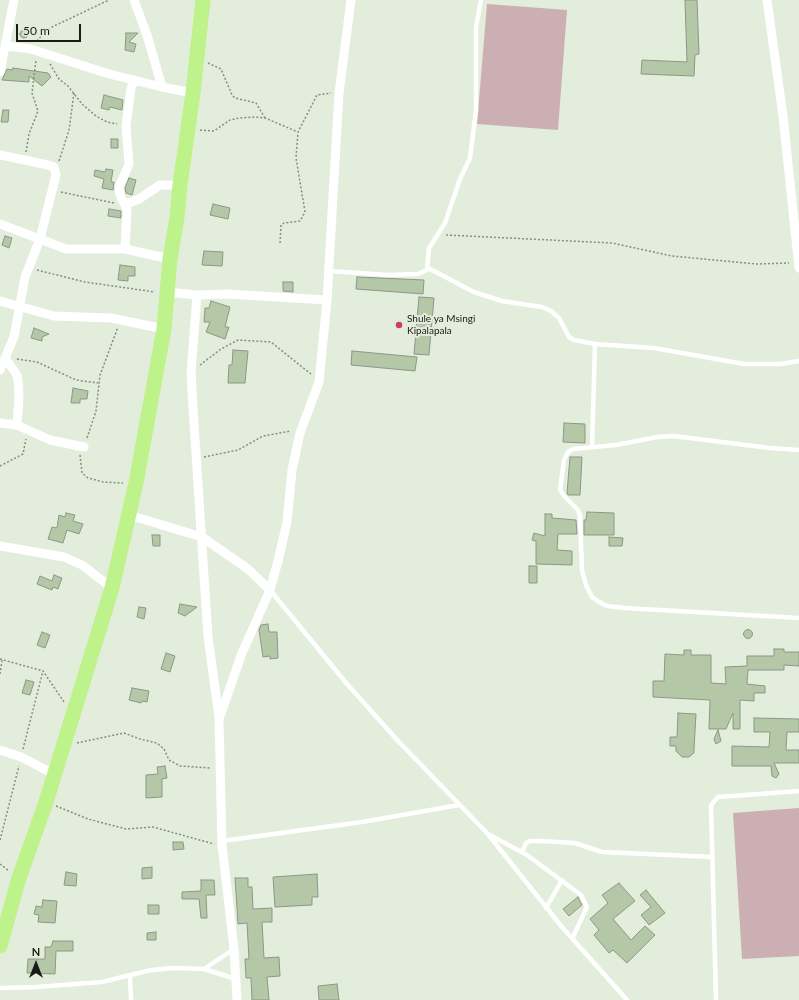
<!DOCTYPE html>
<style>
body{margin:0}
#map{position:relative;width:799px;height:1000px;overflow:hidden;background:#e3eddb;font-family:Lato,sans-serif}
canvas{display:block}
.north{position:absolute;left:16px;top:944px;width:40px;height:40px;-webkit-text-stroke:3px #e3eddb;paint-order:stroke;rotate:0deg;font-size:11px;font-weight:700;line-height:16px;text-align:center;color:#191c16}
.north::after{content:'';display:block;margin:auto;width:14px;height:18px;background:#191c16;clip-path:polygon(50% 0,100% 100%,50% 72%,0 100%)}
.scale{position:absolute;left:16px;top:24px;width:65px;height:18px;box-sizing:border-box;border:2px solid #191c16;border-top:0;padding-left:5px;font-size:12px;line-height:14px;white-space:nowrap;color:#191c16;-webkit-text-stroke:3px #e3eddb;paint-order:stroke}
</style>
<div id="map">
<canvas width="799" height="1000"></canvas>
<div class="north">N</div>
<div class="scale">50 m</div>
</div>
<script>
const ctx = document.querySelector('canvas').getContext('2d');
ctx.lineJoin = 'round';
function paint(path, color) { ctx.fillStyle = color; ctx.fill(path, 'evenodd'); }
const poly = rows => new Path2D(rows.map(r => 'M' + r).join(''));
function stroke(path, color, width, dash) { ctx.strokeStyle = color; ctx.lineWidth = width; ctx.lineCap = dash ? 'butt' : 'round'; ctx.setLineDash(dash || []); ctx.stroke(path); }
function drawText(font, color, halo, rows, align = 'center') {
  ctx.font = font + ' Lato,sans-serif'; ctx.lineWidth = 4; ctx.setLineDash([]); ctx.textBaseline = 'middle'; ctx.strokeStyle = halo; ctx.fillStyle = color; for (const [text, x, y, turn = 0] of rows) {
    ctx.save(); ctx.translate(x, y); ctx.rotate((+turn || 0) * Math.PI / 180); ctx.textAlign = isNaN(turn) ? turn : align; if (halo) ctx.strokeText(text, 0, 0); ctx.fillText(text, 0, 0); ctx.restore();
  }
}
const green = poly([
 [487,4,567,10,558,130,477,124],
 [799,808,799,956,742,959,733,813]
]);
const building = poly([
 [685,0,697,0,699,54,695,55,694,76,641,74,642,60,687,62,685,0],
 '20 34a4 4 0 1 1 8 0a4 4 0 1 1-8 0Z',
 [126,33,138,33,129,42,136,44,134,52,125,50,126,33],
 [13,68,48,73,51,77,42,86,29,76,29,82,2,80,7,69,13,70,13,68],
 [104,95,123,100,122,110,110,107,109,110,101,108,104,95],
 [3,110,9,110,8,122,1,122,3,110],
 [111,139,118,139,118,148,111,148,111,139],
 [106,169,113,170,111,182,114,182,113,190,102,188,104,179,94,176,95,170,105,172,106,169],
 [129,178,136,180,132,195,126,193,125,188,129,178],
 [213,204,230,208,228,219,210,215,213,204],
 [109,209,121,211,121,218,108,216,109,209],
 [5,236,12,238,9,248,2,245,5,236],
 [204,251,223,252,222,266,202,265,204,251],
 [120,265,135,267,135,276,128,276,128,281,118,280,120,265],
 [357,277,424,280,423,294,356,289,357,277],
 [283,282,293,282,293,292,283,291,283,282],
 [419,297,434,298,429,355,414,354,419,297],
 [211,301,230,307,225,327,229,327,225,339,206,332,210,322,204,322,205,308,209,308,211,301],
 [34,328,49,334,42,337,42,341,31,338,34,328],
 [233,350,248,351,245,383,228,383,229,365,232,365,233,350],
 [352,351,417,357,415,371,351,365,352,351],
 [73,388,88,391,87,399,80,399,80,403,71,403,73,388],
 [564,423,585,424,585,443,563,442,564,423],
 [570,457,582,457,580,495,568,495,567,493,570,457],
 [587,512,614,513,614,535,584,535,584,520,586,520,587,512],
 [66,513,75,515,73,521,83,524,79,534,67,530,63,543,48,539,52,527,57,528,59,515,65,517,66,513],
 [545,514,552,514,552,518,576,520,577,534,558,534,557,550,572,551,572,565,536,564,536,541,532,540,534,533,545,536,545,514],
 [152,535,160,535,160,546,153,546,152,535],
 [609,537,623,538,622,546,609,546,609,537],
 [529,566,537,566,537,583,529,583,529,566],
 [54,575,62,578,58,589,53,587,52,590,37,584,40,576,52,581,54,575],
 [180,604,197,607,185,616,178,613,180,604],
 [139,607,146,608,144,619,137,617,139,607],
 [268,624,269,632,277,632,278,658,270,659,270,656,263,657,259,630,261,625,268,624],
 '743.5 634a4.5 4.5 0 1 1 9 0a4.5 4.5 0 1 1-9 0Z',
 [42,632,50,635,45,648,37,645,42,632],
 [774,649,784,649,784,652,799,652,799,666,784,665,784,670,748,670,747,684,765,686,765,693,754,693,754,701,740,700,740,729,733,729,733,713,726,729,709,729,710,700,653,697,653,681,664,681,665,654,684,655,684,650,691,650,691,655,711,655,711,683,726,684,725,667,747,666,747,656,774,656,774,649],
 [166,653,175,656,170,672,161,669,166,653],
 [26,680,34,682,30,695,22,693,26,680],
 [132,688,149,691,147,702,142,701,141,703,129,700,132,688],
 [678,713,696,714,694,749,694,753,689,757,682,757,676,751,676,746,670,746,670,737,677,737,678,713],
 [754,718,799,719,799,732,787,732,786,750,799,750,799,763,774,763,779,774,776,778,772,776,771,766,732,766,732,746,769,747,770,732,754,732,754,718],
 [718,730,721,741,716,744,714,739,718,730],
 [165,766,167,778,162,779,162,797,146,798,146,775,158,774,157,767,165,766],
 [173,842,183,842,184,849,173,850,173,842],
 [152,867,152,878,142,879,142,868,152,867],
 [66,872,77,874,76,886,64,885,66,872],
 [317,874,318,897,312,897,312,905,275,907,273,877,317,874],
 [235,878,248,878,248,887,252,887,253,909,272,908,272,922,262,922,264,958,279,957,280,976,267,977,269,1000,252,1000,251,978,246,978,245,959,249,959,247,923,238,924,235,878],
 [201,880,214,880,215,895,206,895,207,918,201,918,199,899,182,899,182,892,201,891,201,880],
 [619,883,635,901,613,919,631,940,645,926,655,935,627,963,613,950,609,953,594,935,599,930,590,919,608,903,602,895,619,883],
 [646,890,665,913,649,925,641,915,651,907,640,895,646,890],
 [578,897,582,905,569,916,563,909,578,897],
 [43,900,57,901,55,923,38,922,39,915,34,914,36,906,42,907,43,900],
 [148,905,159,905,159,914,148,914,148,905],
 [156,932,156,940,147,940,147,933,156,932],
 [53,941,73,941,73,951,56,951,55,974,27,973,28,959,45,959,45,947,51,947,53,941],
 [337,984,339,1000,319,1000,318,986,337,984]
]);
const path = poly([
 [37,41,42,35,52,27,109,0],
 [208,63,221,69,232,95,235,98,256,103,265,118],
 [50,64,59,79,68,86,82,104,96,116,107,122,117,124],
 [200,130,214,131,230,120,239,118,255,117,265,118,298,132],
 [26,152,29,134,38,111,32,93,36,60],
 [59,161,69,130,74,93],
 [61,192,114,203],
 [446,235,612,243,672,256,756,264,789,263],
 [280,243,281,225,284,223,300,221,305,212,296,158,298,132,317,95,331,93],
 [37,270,85,282,155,292],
 [17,359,37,362,76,380,98,383],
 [200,365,221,349,238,340,271,342,311,374],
 [87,438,96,411,100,375,118,327],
 [80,455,82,473,88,478,103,482,123,483],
 [204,457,238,450,263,436,291,431],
 [0,466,23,454,26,439],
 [0,659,43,671,64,702],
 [0,674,2,660],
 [77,743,124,733,140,739,157,743,164,749,169,760,180,766,211,768],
 [23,749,43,671],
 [56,806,88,819,126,829,153,827,214,844],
 [0,840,19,766],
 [0,864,9,871]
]);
const service = poly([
 [428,268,474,292,502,301,542,307,551,311,559,318,569,337,574,340,595,344,654,348,744,364,780,364,799,361],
 [329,271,388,275,418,274,427,270,429,248,445,223,460,179,470,158,476,110,476,27,481,0],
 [592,447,595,344],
 [799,450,770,448,674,436,657,437,616,445,573,449,568,452,564,460,560,490,565,497,578,510,580,516,582,570,586,585,592,597,599,602,607,606,625,608,799,618],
 [270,590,347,684,399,742,487,833,562,927,627,1000],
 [488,834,527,855,581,895,587,907,573,937],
 [222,841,362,822,459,805],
 [522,852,526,843,530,841,540,841,575,843,602,852,713,857],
 [546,908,562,880],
 [204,969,234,949],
 [130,977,131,1000],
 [0,988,36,987,102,982,151,970,175,968,204,969,236,979],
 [716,1000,711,805,718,797,799,791]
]);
const minor = poly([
 [134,0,147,35,162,87],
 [767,0,783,116,799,268],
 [6,46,31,49,109,74,162,87,193,93],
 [0,72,14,0],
 [0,155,48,165,54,167,56,175,40,239,25,277,14,337,0,370],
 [126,204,139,199,160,185,180,185],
 [0,224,66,249,125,249,170,259],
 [125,249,127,209,120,195,119,187,129,164,126,126,131,88,135,80],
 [166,292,197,295,227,294,327,300],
 [197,295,191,373,193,408,208,637,219,717],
 [0,301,54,316,111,318,164,329],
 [5,358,17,375,18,381,19,397,17,425],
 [0,423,17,425,50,440,84,447],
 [129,515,202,537,248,569,270,590],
 [0,546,64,557,82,565,112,588],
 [0,750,21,757,54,774],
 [237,1000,234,949,222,845,219,719,242,653,270,590,278,561,287,522,292,470,300,433,319,382,327,300,339,93,351,0]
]);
const trunk = poly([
 [0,946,19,878,46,802,112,588,136,483,164,329,170,259,177,217,180,185,193,93,203,0]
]);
const markers = [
 [399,325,4,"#cc3e65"]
];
const poiNames = [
 ["Shule ya Msingi",407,319],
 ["Kipalapala",407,331]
];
paint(green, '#ccafb3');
paint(building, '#b4c7a6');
stroke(building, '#8e9787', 1);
stroke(path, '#868d81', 1.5, [2, 2]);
stroke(service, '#fff', 4.5);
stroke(minor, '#fff', 9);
stroke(trunk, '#bef28b', 15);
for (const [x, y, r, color] of markers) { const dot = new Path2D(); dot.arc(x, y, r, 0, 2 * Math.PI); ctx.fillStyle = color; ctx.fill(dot); stroke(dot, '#e3eddb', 1.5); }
drawText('10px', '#191c16', '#e3eddb', poiNames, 'left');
</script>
